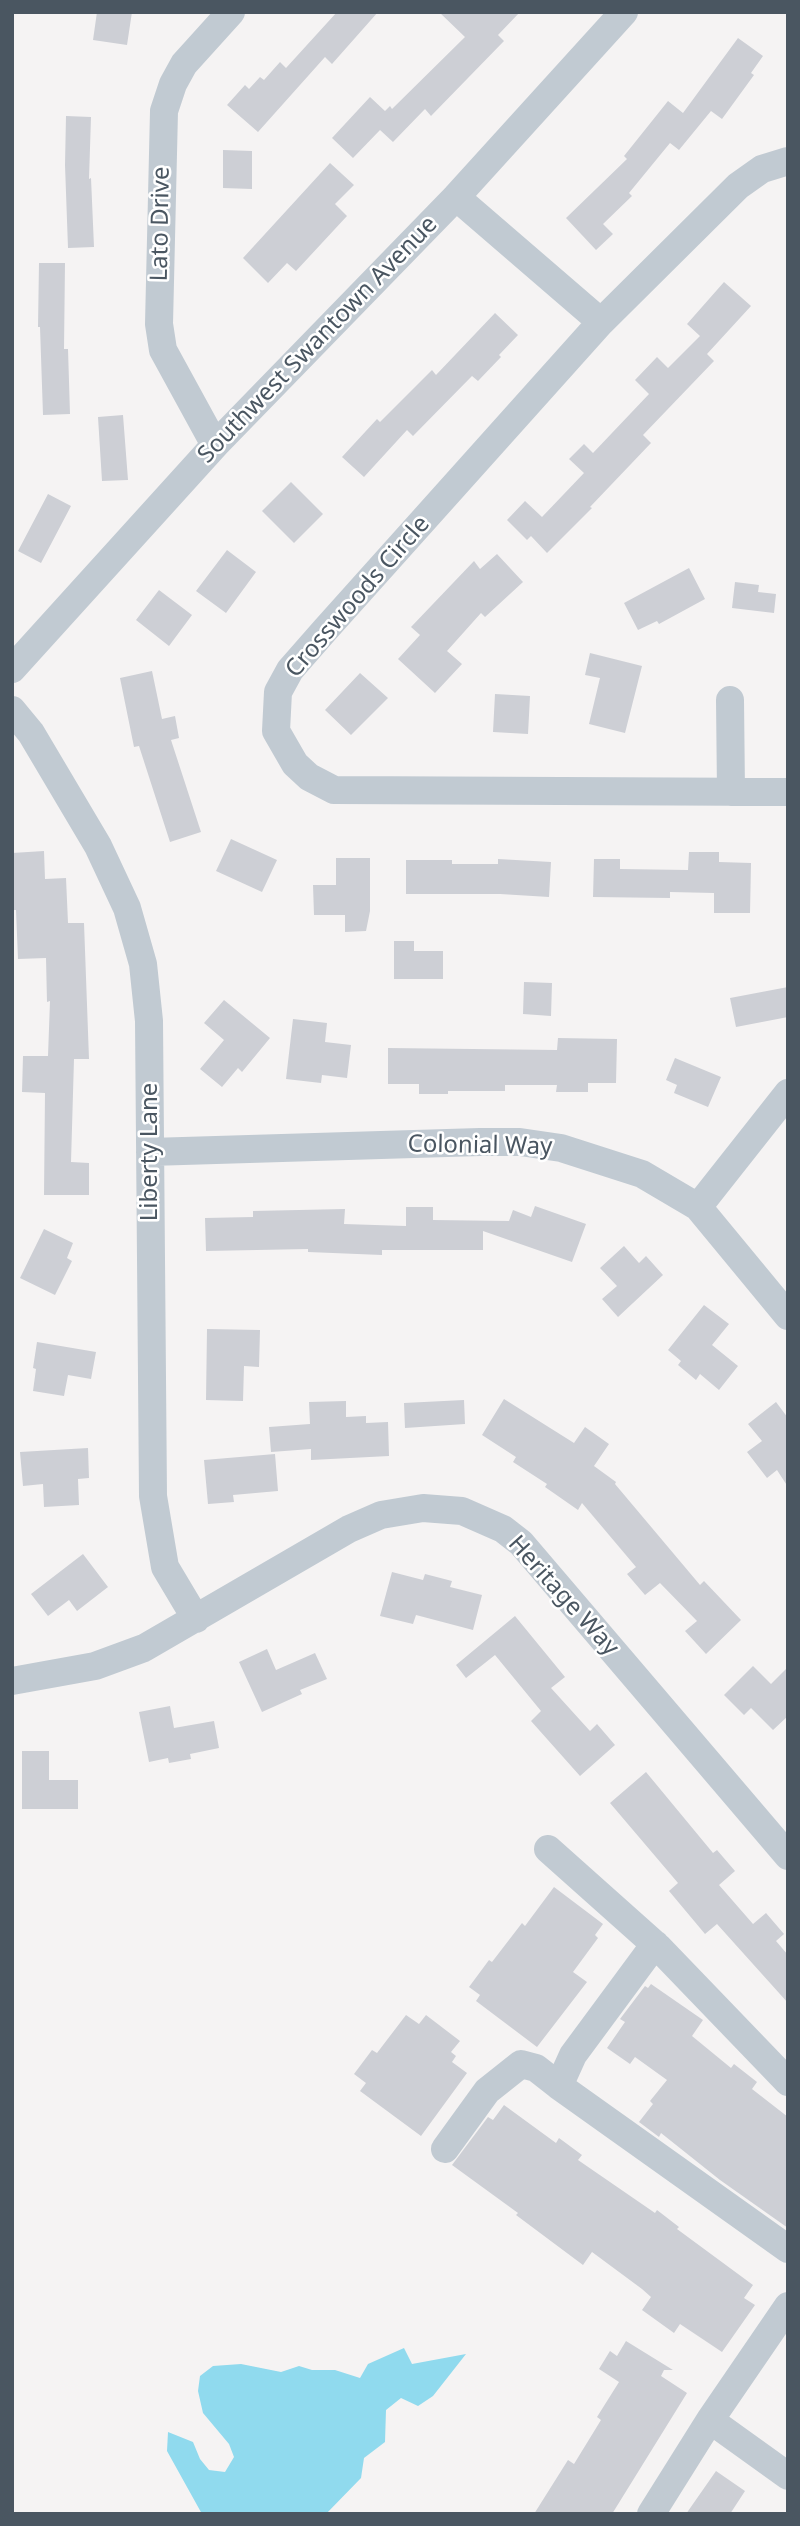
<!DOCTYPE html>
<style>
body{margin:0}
#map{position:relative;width:800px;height:2526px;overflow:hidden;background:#f5f3f3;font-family:"Noto Sans",sans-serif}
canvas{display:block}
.frame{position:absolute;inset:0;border:14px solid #4a5661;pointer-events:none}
</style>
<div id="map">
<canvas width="800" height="2526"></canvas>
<div class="frame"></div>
</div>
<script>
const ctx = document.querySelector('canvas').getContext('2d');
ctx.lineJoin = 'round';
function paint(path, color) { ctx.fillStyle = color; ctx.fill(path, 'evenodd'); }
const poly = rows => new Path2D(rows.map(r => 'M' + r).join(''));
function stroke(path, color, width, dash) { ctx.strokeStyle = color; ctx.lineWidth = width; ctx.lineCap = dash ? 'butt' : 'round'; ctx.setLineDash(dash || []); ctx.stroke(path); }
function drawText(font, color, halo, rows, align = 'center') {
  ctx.font = font + ' "Noto Sans",sans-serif'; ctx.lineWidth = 5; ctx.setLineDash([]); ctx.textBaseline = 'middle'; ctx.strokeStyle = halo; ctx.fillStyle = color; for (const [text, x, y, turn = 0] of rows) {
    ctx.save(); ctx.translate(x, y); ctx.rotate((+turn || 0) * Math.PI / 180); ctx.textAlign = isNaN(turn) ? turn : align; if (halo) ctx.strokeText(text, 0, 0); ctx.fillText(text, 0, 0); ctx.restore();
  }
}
const water = poly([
 [404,2348,412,2364,466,2354,433,2396,418,2406,401,2398,386,2410,385,2442,364,2458,361,2478,326,2514,202,2514,167,2451,168,2432,193,2442,200,2459,209,2470,225,2472,234,2457,229,2444,203,2413,198,2391,200,2376,213,2366,241,2364,281,2372,299,2366,312,2370,335,2370,360,2378,368,2364]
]);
const building = poly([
 [97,12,132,12,127,45,93,40],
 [337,12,378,12,332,64,325,57,258,132,227,105,245,85,249,89,260,77,264,80,280,62,286,68],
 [439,12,520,12,498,35,504,41,431,116,425,109,393,142,380,130,353,158,332,138,370,97,385,111,390,106,392,109,465,37],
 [738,38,763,56,751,73,754,75,722,119,711,111,679,150,670,143,629,193,632,196,603,224,613,234,596,250,566,218,627,159,624,156,668,101,683,113],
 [66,116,91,117,89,179,91,178,94,247,68,248,65,165],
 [223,150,252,151,252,189,223,188],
 [330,163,354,185,335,204,347,216,296,271,287,263,268,283,243,258],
 [39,263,65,263,64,349,68,349,70,414,43,415,40,327,38,327],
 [724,282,751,306,707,354,714,361,643,435,651,443,590,507,592,508,547,553,531,536,527,540,507,520,525,501,542,517,584,473,569,459,584,444,593,453,649,394,635,380,657,357,668,368,700,336,687,324],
 [495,313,518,335,499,355,501,357,478,381,472,376,413,436,407,430,364,477,342,457,377,419,380,422,432,370,436,375],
 [123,415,128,480,102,481,98,417],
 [291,482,323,514,294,543,262,511],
 [48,494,71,506,41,563,18,551],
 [227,550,256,572,226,613,196,591],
 [497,554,523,582,485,617,481,613,447,651,462,664,435,693,398,659,420,635,411,627,474,561,480,569],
 [689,568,705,599,659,624,657,621,638,630,624,603],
 [735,582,759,585,758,592,776,594,774,613,732,608],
 [159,590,192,615,169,646,136,620],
 [590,653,642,666,625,733,589,724,600,678,585,675],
 [152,671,162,719,175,716,179,738,171,740,201,832,170,842,139,746,134,747,120,678],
 [360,673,388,698,351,735,325,710],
 [495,694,530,696,528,734,493,732],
 [231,839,277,860,262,892,216,871],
 [44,851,45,879,66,878,68,923,84,923,89,1059,74,1059,71,1162,89,1163,89,1195,44,1195,45,1093,22,1092,23,1056,48,1056,50,1001,47,1002,46,958,18,959,16,910,12,910,12,853],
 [689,852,719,852,719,862,751,863,750,913,714,913,714,893,670,892,670,898,593,897,594,859,620,859,620,869,688,870],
 [336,858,370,858,370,911,366,931,345,932,345,915,314,915,313,885,336,885],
 [498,859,551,862,549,897,500,894,406,894,406,860,452,860,452,864,498,864],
 [394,941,414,941,414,951,443,951,443,979,394,979],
 [524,982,552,983,551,1016,523,1014],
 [788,987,788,1017,736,1027,730,998],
 [224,1000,270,1038,242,1072,238,1068,222,1087,200,1069,224,1040,204,1023],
 [293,1019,327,1023,325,1042,351,1045,347,1078,322,1075,321,1083,286,1079],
 [558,1038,617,1039,616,1083,588,1083,588,1092,556,1092,557,1085,505,1085,505,1091,448,1091,448,1094,419,1094,419,1084,388,1084,388,1048,557,1050],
 [675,1058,721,1077,708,1107,674,1093,677,1085,666,1080],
 [535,1206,586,1224,572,1262,483,1231,483,1250,382,1250,382,1255,308,1252,308,1249,206,1251,205,1218,253,1217,253,1211,345,1209,344,1224,406,1226,406,1207,433,1207,433,1220,509,1221,513,1210,531,1217],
 [44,1229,73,1243,67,1258,72,1261,55,1295,20,1278],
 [624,1246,639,1263,646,1256,663,1275,618,1317,602,1299,617,1286,600,1268],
 [704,1305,729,1324,712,1345,738,1366,719,1390,700,1374,696,1380,678,1365,681,1361,668,1350],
 [207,1329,260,1330,259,1367,244,1366,243,1401,206,1400],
 [37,1342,96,1352,91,1379,68,1375,64,1396,33,1391,36,1369,33,1368],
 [504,1399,574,1443,585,1427,609,1444,594,1466,616,1482,615,1484,700,1585,704,1581,741,1620,706,1654,685,1631,697,1621,660,1583,645,1595,627,1574,636,1567,582,1503,578,1510,545,1487,547,1484,513,1462,516,1457,482,1435],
 [464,1400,465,1424,405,1428,404,1403],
 [346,1401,346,1417,366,1416,366,1423,388,1422,389,1456,311,1460,311,1449,271,1452,269,1427,310,1424,309,1402],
 [776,1402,788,1418,788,1487,777,1470,767,1478,747,1452,762,1441,748,1424],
 [88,1448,89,1478,78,1479,79,1505,44,1507,43,1484,23,1486,20,1452],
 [275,1454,278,1491,233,1495,234,1502,208,1504,204,1460],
 [83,1554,108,1587,77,1611,69,1600,48,1616,31,1594],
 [392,1572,423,1580,425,1574,452,1581,450,1587,482,1595,473,1630,416,1615,413,1624,380,1616],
 [515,1616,565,1677,551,1688,590,1731,597,1724,615,1745,580,1776,531,1721,541,1711,495,1655,466,1678,456,1665],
 [267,1649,276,1670,315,1653,327,1679,300,1690,302,1694,262,1712,239,1662],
 [753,1666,771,1684,788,1667,788,1716,773,1730,751,1708,744,1715,724,1695],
 [170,1706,174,1728,214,1721,219,1748,190,1754,191,1759,169,1763,168,1758,149,1762,139,1712],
 [22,1751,49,1751,49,1780,78,1780,78,1809,22,1809],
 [646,1772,713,1853,717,1850,735,1871,719,1885,753,1924,766,1913,784,1934,776,1941,788,1955,788,2003,717,1924,705,1934,669,1891,678,1883,610,1803],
 [554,1887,603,1924,595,1935,598,1938,573,1972,587,1982,537,2047,476,2001,480,1995,469,1987,489,1960,492,1962,522,1923,525,1926],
 [651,1984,703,2020,692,2036,731,2068,734,2064,757,2082,752,2089,788,2117,788,2228,720,2180,661,2133,659,2137,639,2122,653,2104,650,2101,667,2080,635,2057,630,2064,607,2048,625,2022,620,2019,645,1986,648,1988],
 [406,2015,419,2024,426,2015,460,2041,451,2052,456,2056,452,2062,467,2073,421,2136,360,2091,366,2083,354,2074,372,2050,377,2053],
 [504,2105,556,2143,559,2138,582,2155,578,2160,655,2213,657,2210,679,2227,677,2229,753,2285,744,2298,755,2305,722,2352,680,2324,674,2333,642,2310,651,2297,642,2289,592,2252,583,2265,516,2215,518,2213,452,2165,488,2117,493,2120],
 [626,2341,673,2370,664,2370,661,2376,687,2393,612,2514,534,2514,568,2460,574,2464,601,2420,597,2417,619,2382,599,2369,610,2351,617,2356],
 [716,2471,745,2491,730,2514,686,2514]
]);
const minor = poly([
 [788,161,762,169,738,186,601,322,325,630,290,670,278,692,276,731,295,764,309,777,334,790,788,792],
 [456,197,601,322],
 [215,445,163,350,159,324,164,111,173,84,184,64,231,12],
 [12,669,215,445,456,197,624,12],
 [730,700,731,792],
 [12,710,31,733,98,846,127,908,143,964,149,1021,153,1496,165,1567,196,1619],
 [150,1152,480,1142,520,1142,561,1148,642,1174,698,1207,788,1316],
 [698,1207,788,1093],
 [12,1681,95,1666,144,1648,349,1529,381,1515,423,1508,462,1511,503,1529,521,1543,788,1856],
 [548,1849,659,1948,788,2082],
 [655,1944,573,2055,559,2086,788,2249],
 [445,2149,487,2091,521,2064,536,2068,559,2086],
 [710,2420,788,2476],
 [651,2514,710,2420,788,2306]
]);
const streetNames = [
 ["Lato Drive",161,224,-89],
 ["Southwest Swantown Avenue",318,340,-46],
 ["Crosswoods Circle",358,597,-49],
 ["Colonial Way",480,1146,1],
 ["Liberty Lane",150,1152,-90],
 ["Heritage Way",563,1596,48]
];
paint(water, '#90daee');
paint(building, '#cdcfd5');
stroke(minor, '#c1cad2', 28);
drawText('24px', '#4a5661', '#fff', streetNames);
</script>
